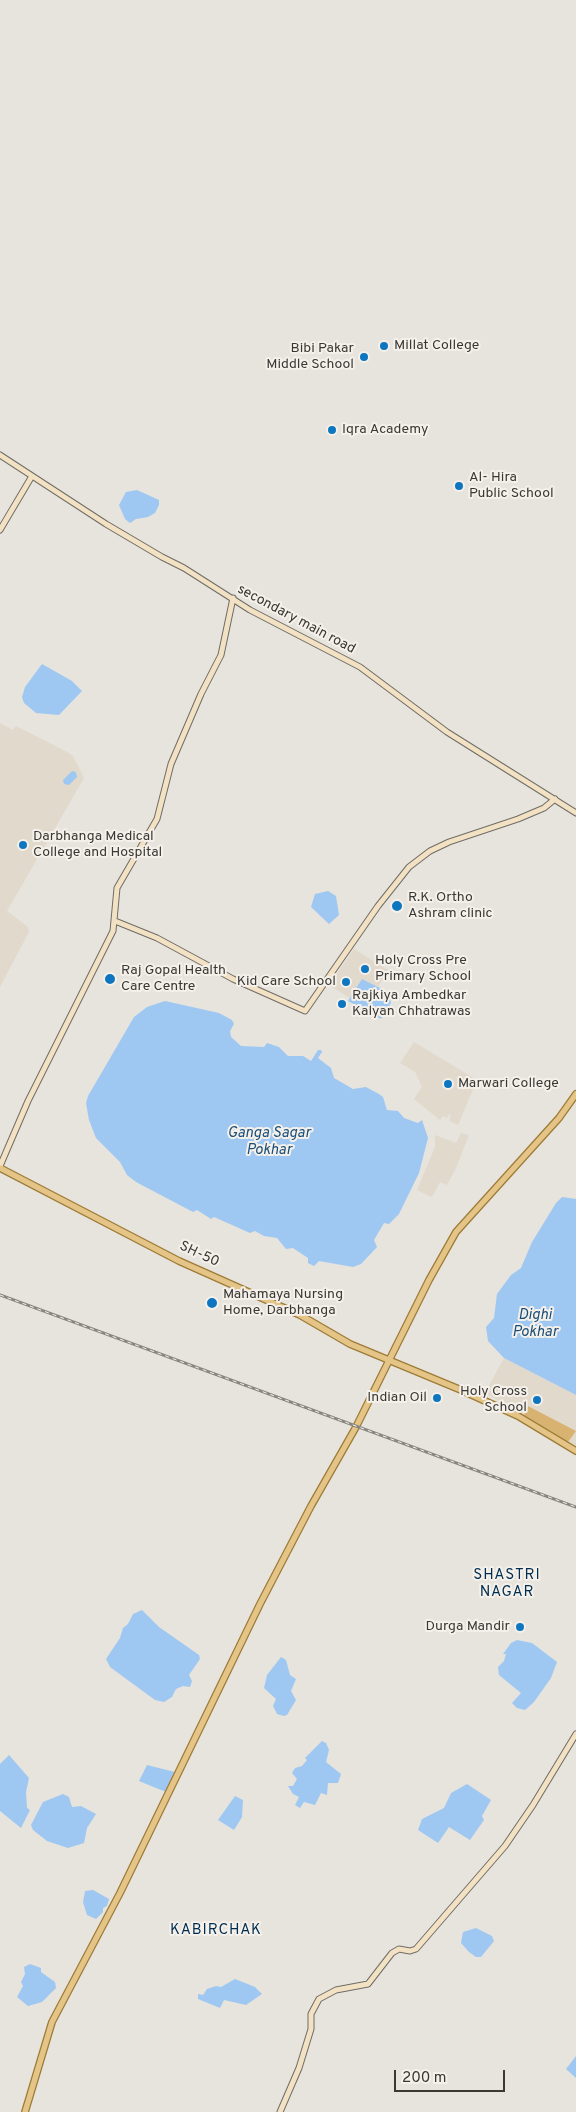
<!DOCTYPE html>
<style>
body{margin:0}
#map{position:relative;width:576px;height:2112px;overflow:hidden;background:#e7e3dd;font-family:Overpass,sans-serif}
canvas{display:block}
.scale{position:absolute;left:394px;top:2070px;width:111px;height:22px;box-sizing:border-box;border:2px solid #393835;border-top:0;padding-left:6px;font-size:15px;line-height:18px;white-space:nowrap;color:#393835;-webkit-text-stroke:4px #f5f1ea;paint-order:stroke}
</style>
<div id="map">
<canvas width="576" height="2112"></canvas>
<div class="scale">200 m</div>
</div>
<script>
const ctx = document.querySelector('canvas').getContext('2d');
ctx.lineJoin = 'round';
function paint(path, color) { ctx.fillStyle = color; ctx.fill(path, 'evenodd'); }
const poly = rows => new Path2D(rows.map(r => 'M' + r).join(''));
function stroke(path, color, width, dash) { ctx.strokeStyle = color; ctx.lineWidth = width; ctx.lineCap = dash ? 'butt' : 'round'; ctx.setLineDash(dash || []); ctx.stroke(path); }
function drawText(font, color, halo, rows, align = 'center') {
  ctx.font = font + ' Overpass,sans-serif'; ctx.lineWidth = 4; ctx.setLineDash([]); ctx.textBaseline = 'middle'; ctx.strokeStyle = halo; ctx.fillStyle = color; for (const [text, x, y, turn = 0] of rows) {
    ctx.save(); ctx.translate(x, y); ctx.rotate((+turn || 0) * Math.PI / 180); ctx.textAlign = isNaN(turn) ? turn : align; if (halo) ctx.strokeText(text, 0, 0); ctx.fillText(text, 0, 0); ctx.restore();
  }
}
const built = poly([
 [0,723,13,730,16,726,67,752,73,756,84,778,7,911,28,927,29,932,0,987],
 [354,949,388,970,378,987,362,979,350,998,329,985],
 [414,1042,477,1080,458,1125,449,1121,451,1115,449,1114,447,1118,443,1116,440,1120,414,1099,422,1087,415,1072,400,1063],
 [461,1133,469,1135,456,1168,447,1185,440,1182,432,1197,417,1190,435,1147,435,1135,456,1143],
 [504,1358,576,1395,576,1448,568,1442,575,1431,529,1406,524,1415,485,1393]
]);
const green = poly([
 [528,1406,576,1431,568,1442,524,1415]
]);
const water = poly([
 [137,490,159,500,159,505,155,513,148,517,136,519,130,523,125,519,119,505,126,492],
 [42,664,72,681,82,691,59,715,36,713,24,703,22,697,25,687],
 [72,771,76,772,77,777,69,785,64,784,63,780],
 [328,891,336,896,339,915,329,924,311,907,315,894],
 [362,979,386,991,390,998,391,1003,381,1019,348,1001],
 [165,1001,219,1013,232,1020,234,1024,230,1031,231,1037,241,1046,264,1047,267,1043,279,1047,288,1056,303,1056,311,1061,318,1050,321,1050,322,1052,318,1058,331,1068,334,1078,353,1089,366,1087,379,1094,383,1097,387,1110,398,1111,404,1118,418,1123,422,1120,428,1138,419,1173,399,1214,389,1224,384,1223,374,1240,377,1247,361,1264,353,1267,319,1261,314,1266,308,1263,308,1258,293,1248,286,1249,277,1238,264,1236,255,1231,250,1233,214,1217,211,1219,197,1210,193,1212,136,1182,127,1175,120,1162,96,1138,89,1120,86,1103,88,1096,134,1017,147,1007],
 [562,1197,576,1199,576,1395,504,1358,488,1341,486,1327,494,1318,497,1294,511,1275,521,1268,532,1242,556,1203],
 [142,1610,159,1627,199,1655,200,1659,189,1675,192,1681,190,1687,183,1686,176,1689,172,1697,164,1702,155,1700,110,1667,106,1659,120,1638,123,1628,128,1624,133,1614],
 [517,1640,532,1643,557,1662,551,1678,534,1702,525,1710,517,1708,512,1703,521,1693,499,1675,498,1667,504,1661,506,1654,503,1654,511,1643],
 [281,1657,286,1660,290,1675,296,1679,291,1691,296,1700,287,1715,284,1716,277,1714,273,1706,276,1699,264,1688,267,1675],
 [322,1741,326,1743,329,1750,326,1762,341,1774,338,1783,328,1783,327,1795,321,1793,315,1805,304,1802,300,1808,295,1805,299,1797,293,1794,288,1786,293,1786,297,1779,292,1773,295,1768,302,1766,307,1760,305,1758],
 [9,1755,29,1778,26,1792,27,1808,30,1810,21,1828,0,1811,0,1764],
 [147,1765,175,1772,177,1775,166,1792,139,1781],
 [467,1784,491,1800,482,1816,484,1820,470,1840,449,1827,438,1843,418,1830,422,1819,444,1808,451,1793],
 [63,1794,69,1797,72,1807,81,1806,96,1814,87,1828,84,1843,68,1848,47,1841,33,1830,31,1825,43,1802],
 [235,1796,243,1800,242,1817,234,1830,218,1820],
 [93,1890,109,1899,107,1906,103,1908,103,1912,96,1919,87,1915,83,1902,85,1891],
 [476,1928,492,1936,494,1941,481,1957,476,1957,469,1952,461,1943,463,1932],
 [30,1964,41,1968,41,1972,55,1982,56,1988,42,2002,28,2006,17,1997,23,1986,21,1982,25,1974,24,1967],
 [235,1979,255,1987,262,1994,246,2005,224,2000,220,2008,198,1999,198,1994,203,1995,207,1989,216,1986,221,1987],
 [576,2056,576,2078,566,2069]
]);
const secondary = poly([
 [0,455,106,524,162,557,184,568,250,610,360,667,447,732,576,813],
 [0,530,32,476],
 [115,921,157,938,233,979,305,1011,378,906,409,867,430,851,449,842,518,819,544,808,555,799],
 [0,1166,28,1101,113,931,117,888,157,819,171,764,201,694,221,655,233,598],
 [280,2112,299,2068,311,2029,311,2014,319,1999,336,1990,368,1984,392,1953,399,1949,410,1951,416,1949,505,1846,533,1805,576,1734]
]);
const primary = poly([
 [0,1168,179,1261,300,1315,350,1344,461,1390,518,1416,576,1451],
 [25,2112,52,2022,120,1893,260,1604,311,1506,356,1427,429,1280,456,1232,559,1118,576,1094]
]);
const rail = poly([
 [0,1295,576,1507]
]);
const markers = [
 [384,346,5,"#0e76c1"],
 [364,357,5,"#0e76c1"],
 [332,430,5,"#0e76c1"],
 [459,486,5,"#0e76c1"],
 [23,845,5,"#0e76c1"],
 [397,906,6,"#0e76c1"],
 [365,969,5,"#0e76c1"],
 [110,979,6,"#0e76c1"],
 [346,982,5,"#0e76c1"],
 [342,1004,5,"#0e76c1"],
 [448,1084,5,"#0e76c1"],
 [212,1303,6,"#0e76c1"],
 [437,1398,5,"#0e76c1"],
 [537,1400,5,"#0e76c1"],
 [520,1627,5,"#0e76c1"]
];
const poiNames = [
 ["Millat College",394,346],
 ["Bibi Pakar",354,349,"right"],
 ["Middle School",354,365,"right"],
 ["Iqra Academy",342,430],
 ["Al- Hira",469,478],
 ["Public School",469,494],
 ["Darbhanga Medical",33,837],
 ["College and Hospital",33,853],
 ["R.K. Ortho",408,898],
 ["Ashram clinic",408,914],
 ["Holy Cross Pre",375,961],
 ["Primary School",375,977],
 ["Raj Gopal Health",121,971],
 ["Care Centre",121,987],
 ["Kid Care School",336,982,"right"],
 ["Rajkiya Ambedkar",352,996],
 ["Kalyan Chhatrawas",352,1012],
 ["Marwari College",458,1084],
 ["Mahamaya Nursing",223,1295],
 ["Home, Darbhanga",223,1311],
 ["Holy Cross",527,1392,"right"],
 ["School",527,1408,"right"],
 ["Indian Oil",427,1398,"right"],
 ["Durga Mandir",510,1627,"right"]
];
const streetNames = [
 ["secondary main road",296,620,28],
 ["SH-50",199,1255,25]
];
const waterNames = [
 ["Ganga Sagar",269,1134],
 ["Pokhar",269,1151],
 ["Dighi",535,1316],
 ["Pokhar",535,1333]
];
const neighbourhoodNames = [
 ["SHASTRI",507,1576],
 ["NAGAR",507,1593],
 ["KABIRCHAK",216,1931]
];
paint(built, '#e1d9cc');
paint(green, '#d7b270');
paint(water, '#9ec8f2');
stroke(secondary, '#6f6c66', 7);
stroke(primary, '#9d7b36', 8);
stroke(secondary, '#f2e2c3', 5);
stroke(primary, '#e5c587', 5.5);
stroke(rail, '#888681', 3);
stroke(rail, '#f5f1ea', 1, [4]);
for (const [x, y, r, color] of markers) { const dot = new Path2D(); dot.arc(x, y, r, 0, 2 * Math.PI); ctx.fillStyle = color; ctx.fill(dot); stroke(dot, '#f5f1ea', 2); }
drawText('14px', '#393835', '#f5f1ea', poiNames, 'left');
drawText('14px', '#393835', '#f5f1ea', streetNames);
drawText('italic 15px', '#184d79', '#f5f1ea', waterNames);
ctx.letterSpacing = '1px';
drawText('15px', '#002e52', '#f5f1ea', neighbourhoodNames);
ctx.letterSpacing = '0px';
</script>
